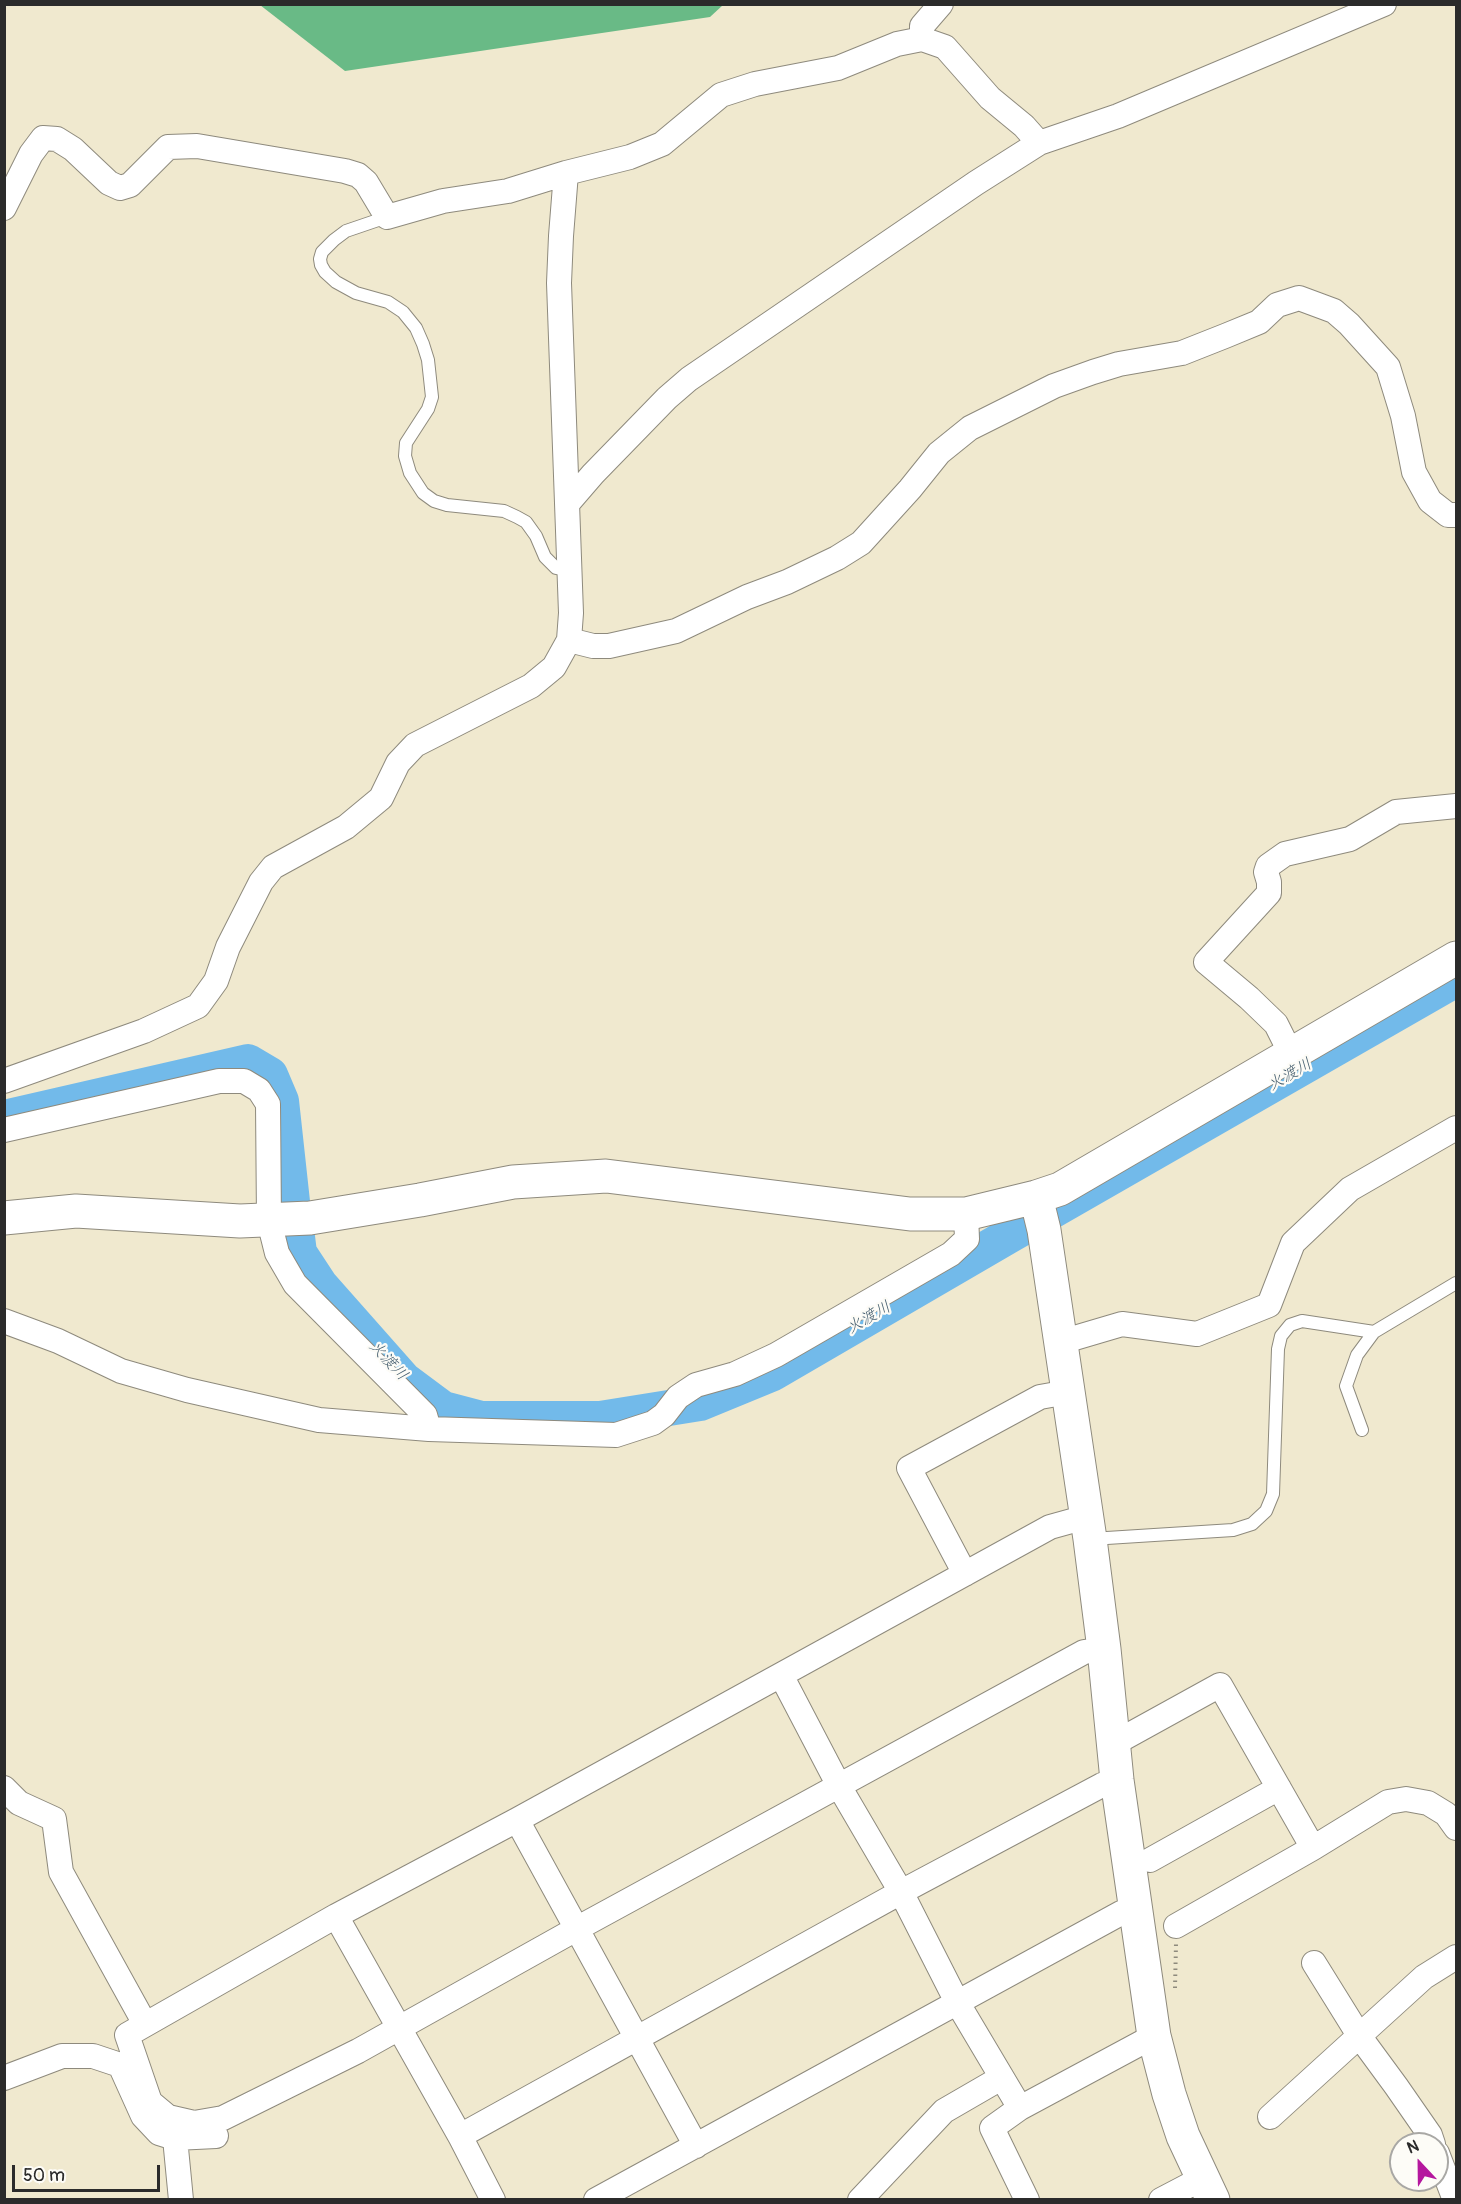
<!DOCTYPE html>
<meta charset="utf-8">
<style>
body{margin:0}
#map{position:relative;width:1461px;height:2204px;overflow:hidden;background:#f0e9cf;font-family:Pangolin,sans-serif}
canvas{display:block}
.frame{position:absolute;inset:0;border:6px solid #2b2b2b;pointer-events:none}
.north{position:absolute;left:1389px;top:2132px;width:60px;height:60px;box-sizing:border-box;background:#fdfcf7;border:2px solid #a9a8a5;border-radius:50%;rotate:338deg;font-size:16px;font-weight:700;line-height:24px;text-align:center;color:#2b2b2b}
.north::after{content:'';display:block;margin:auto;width:21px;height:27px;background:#b5179e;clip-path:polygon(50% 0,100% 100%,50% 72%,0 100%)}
.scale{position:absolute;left:12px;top:2165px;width:148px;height:27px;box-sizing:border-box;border:3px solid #2b2b2b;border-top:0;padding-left:8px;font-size:18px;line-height:21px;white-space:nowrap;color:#2b2b2b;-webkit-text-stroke:4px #fdfcf7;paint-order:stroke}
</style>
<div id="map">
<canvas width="1461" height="2204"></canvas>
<div class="frame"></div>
<div class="north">N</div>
<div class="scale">50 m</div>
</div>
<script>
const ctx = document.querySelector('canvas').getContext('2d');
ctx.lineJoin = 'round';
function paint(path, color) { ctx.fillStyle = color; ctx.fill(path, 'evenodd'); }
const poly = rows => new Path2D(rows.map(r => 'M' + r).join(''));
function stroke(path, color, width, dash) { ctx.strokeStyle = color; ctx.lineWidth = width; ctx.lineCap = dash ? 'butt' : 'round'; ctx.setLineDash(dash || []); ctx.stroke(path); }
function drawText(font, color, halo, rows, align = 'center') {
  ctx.font = font + ' Pangolin,"Klee One",sans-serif'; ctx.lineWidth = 4.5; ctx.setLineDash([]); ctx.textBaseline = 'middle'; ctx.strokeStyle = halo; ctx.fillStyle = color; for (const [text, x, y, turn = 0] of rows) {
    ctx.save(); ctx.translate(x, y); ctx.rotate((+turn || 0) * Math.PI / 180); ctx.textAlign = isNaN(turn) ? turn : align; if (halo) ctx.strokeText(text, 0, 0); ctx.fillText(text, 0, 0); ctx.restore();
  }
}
const forest = poly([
 [260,5,723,5,710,17,345,71]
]);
const river = poly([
 [4,1118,248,1062,270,1075,281,1101,292,1202],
 [297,1237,299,1253,320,1285,404,1380,443,1409,481,1419,600,1419,700,1403,773,1373,1010,1235,1456,979]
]);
const path = poly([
 [1175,1988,1176,1944]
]);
const lane = poly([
 [387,217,346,231,334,240,322,252,320,259,321,265,325,272,336,282,356,293,388,302,403,312,416,328,423,344,428,360,432,397,428,409,406,443,405,456,410,473,423,493,434,501,447,505,504,511,517,517,526,522,536,536,545,557,556,568,570,571],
 [1362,1430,1346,1386,1357,1355,1374,1332],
 [1091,1539,1233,1530,1252,1524,1266,1511,1273,1494,1278,1349,1281,1336,1290,1325,1302,1321,1374,1332,1456,1283]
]);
const street = poly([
 [922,39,922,26,941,4],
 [4,208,31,154,43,138,57,139,73,149,109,183,120,188,130,185,168,147,197,146,345,171,358,175,366,182,387,217,443,201,508,191,566,173,630,157,662,144,721,95,755,84,838,68,897,44,922,39,945,47,990,98,1024,126,1039,143],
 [568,503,593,474,667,398,689,379,976,183,1039,143,1118,116,1384,4],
 [569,640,593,646,609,646,676,631,747,597,787,582,837,558,861,543,910,489,939,453,970,428,1054,386,1093,372,1119,364,1182,353,1225,336,1259,322,1277,305,1299,298,1334,311,1349,324,1388,367,1403,416,1414,472,1430,501,1448,515,1456,515],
 [1291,1054,1276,1024,1249,998,1206,962,1269,893,1269,882,1266,872,1268,866,1285,854,1350,839,1396,812,1456,806],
 [4,1081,144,1031,198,1006,216,981,228,947,261,882,273,867,346,827,381,798,398,763,415,745,531,686,554,667,569,640,571,613,559,283,561,236,566,173],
 [4,1130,219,1081,244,1081,259,1090,268,1104,269,1221,277,1253,295,1284,425,1415,429,1429],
 [4,1321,58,1341,121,1371,187,1390,319,1420,429,1429,616,1435,653,1423,664,1415,678,1397,696,1385,735,1374,776,1355,951,1254,967,1239,966,1214],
 [1061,1342,1122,1324,1197,1334,1269,1305,1293,1243,1350,1189,1456,1128],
 [1086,1517,1050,1527,517,1820,336,1916,127,2035,150,2102,168,2117,194,2123,223,2118,358,2051,578,1928,1084,1652,1104,1649],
 [965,1574,909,1468,1040,1397,1068,1392],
 [781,1675,839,1786,901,1892,957,2002,1020,2108],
 [1113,1744,1220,1685,1313,1848],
 [4,1788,19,1803,54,1819,61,1872,145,2024],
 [517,1820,696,2146],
 [1150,1860,1279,1788],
 [336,1916,460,2136,493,2200],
 [1176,1926,1313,1848,1388,1802,1406,1799,1428,1803,1446,1814,1456,1828],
 [1314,1963,1360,2037,1396,2086,1430,2135,1433,2144],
 [4,2078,62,2056,93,2056,120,2065,143,2116,159,2133,175,2138,216,2136],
 [1270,2117,1424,1977,1456,1957],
 [460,2136,901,1892,1102,1785,1117,1780],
 [175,2138,181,2200],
 [1437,2153,1455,2200],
 [596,2200,1121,1913,1135,1911],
 [860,2200,944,2111,1001,2078],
 [1027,2200,992,2128,1020,2108,1154,2036],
 [1161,2200,1203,2178]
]);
const secondary = poly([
 [1036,1197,1044,1230,1090,1539,1104,1649,1117,1780,1154,2036,1169,2094,1183,2136,1213,2200],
 [4,1218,76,1211,240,1221,310,1218,420,1200,513,1182,606,1176,910,1214,966,1214,1036,1197,1060,1189,1456,958]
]);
const waterNames = [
 ["火渡川",1290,1075,-30],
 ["火渡川",869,1318,-30],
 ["火渡川",388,1361,47]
];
paint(forest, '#69ba86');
stroke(river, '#72baea', 36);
stroke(lane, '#8e8a7d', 14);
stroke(street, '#8e8a7d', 26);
stroke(secondary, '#8e8a7d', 35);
stroke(path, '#8e8a7d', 4, [1.5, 4.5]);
stroke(lane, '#fff', 12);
stroke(street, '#fff', 24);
stroke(secondary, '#fff', 33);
drawText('italic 16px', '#445d6e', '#fdfcf7', waterNames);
</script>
